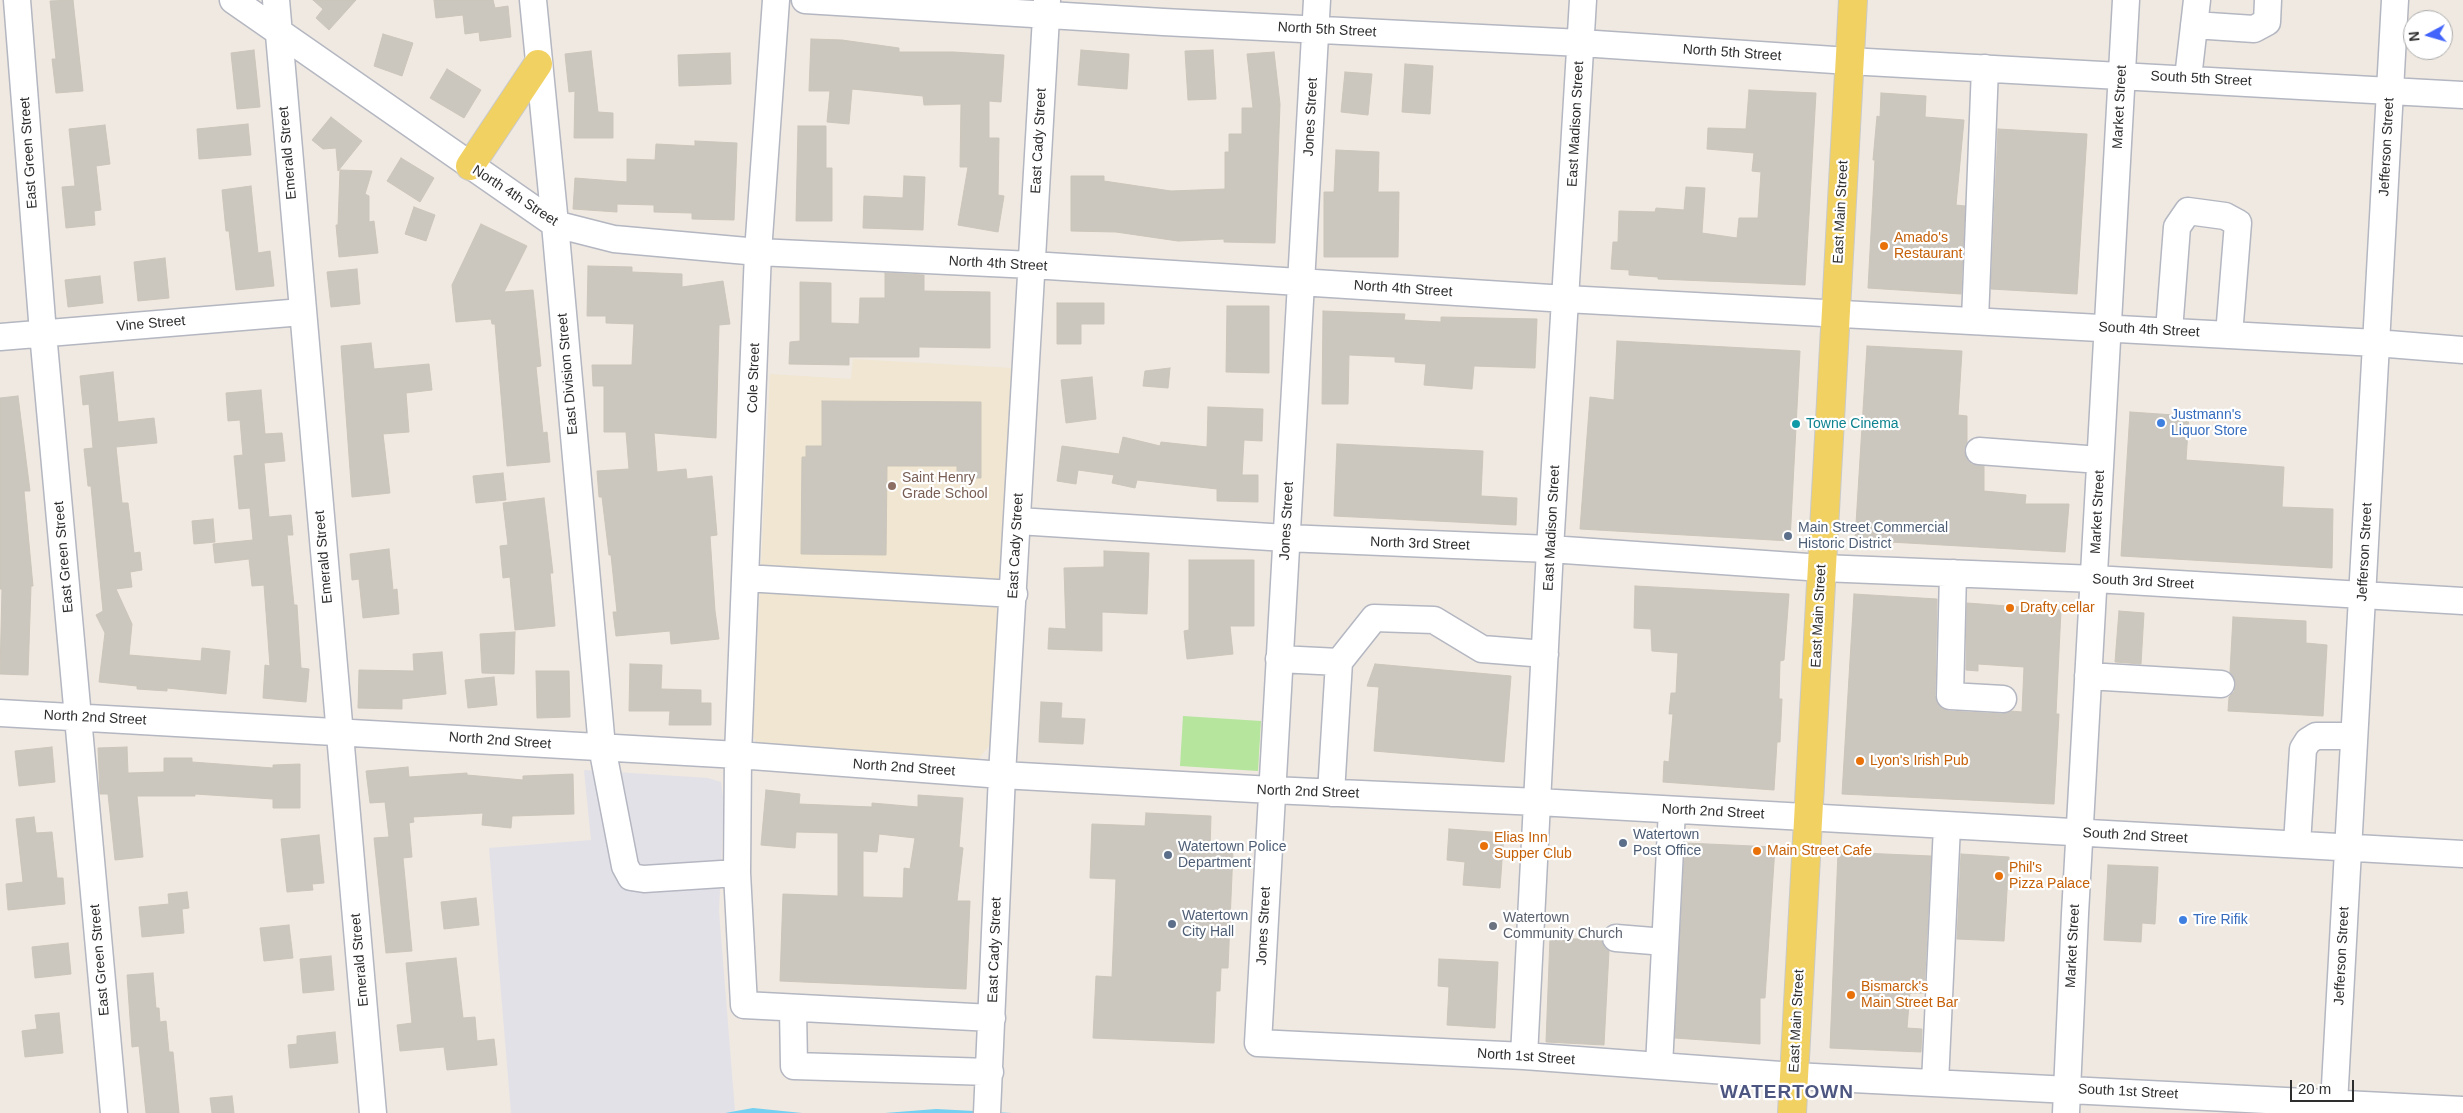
<!DOCTYPE html>
<style>
body{margin:0}
#map{position:relative;width:2463px;height:1113px;overflow:hidden;background:#efe9e1;font-family:Arial,sans-serif}
canvas{display:block}
.north{position:absolute;left:2403px;top:10px;width:50px;height:50px;box-sizing:border-box;background:#fff;border:1px solid #ababab;border-radius:50%;rotate:264deg;font-size:14px;font-weight:700;line-height:20px;text-align:center;color:#2e2e2e}
.north::after{content:'';display:block;margin:auto;width:18px;height:22px;background:#4264fb;clip-path:polygon(50% 0,100% 100%,50% 72%,0 100%)}
.scale{position:absolute;left:2290px;top:1080px;width:64px;height:22px;box-sizing:border-box;border:2px solid #2e2e2e;border-top:0;padding-left:6px;font-size:15px;line-height:18px;white-space:nowrap;color:#2e2e2e;-webkit-text-stroke:4px #fff;paint-order:stroke}
</style>
<div id="map">
<canvas width="2463" height="1113"></canvas>
<div class="north">N</div>
<div class="scale">20 m</div>
</div>
<script>
const ctx = document.querySelector('canvas').getContext('2d');
ctx.lineJoin = 'round';
function paint(path, color) { ctx.fillStyle = color; ctx.fill(path, 'evenodd'); }
const poly = rows => new Path2D(rows.map(r => 'M' + r).join(''));
function stroke(path, color, width, dash) { ctx.strokeStyle = color; ctx.lineWidth = width; ctx.lineCap = dash ? 'butt' : 'round'; ctx.setLineDash(dash || []); ctx.stroke(path); }
function drawText(font, color, halo, rows, align = 'center') {
  ctx.font = font + ' Arial,sans-serif'; ctx.lineWidth = 4.5; ctx.setLineDash([]); ctx.textBaseline = 'middle'; ctx.strokeStyle = halo; ctx.fillStyle = color; for (const [text, x, y, turn = 0] of rows) {
    ctx.save(); ctx.translate(x, y); ctx.rotate((+turn || 0) * Math.PI / 180); ctx.textAlign = isNaN(turn) ? turn : align; if (halo) ctx.strokeText(text, 0, 0); ctx.fillText(text, 0, 0); ctx.restore();
  }
}
const industrial = poly([
 [584,770,708,778,721,782,724,804,719,911,735,1111,725,1113,511,1113,489,848,591,840]
]);
const education = poly([
 [853,359,1013,368,990,745,979,758,972,760,766,748,757,744,753,736,770,374,851,379]
]);
const green = poly([
 [1183,716,1261,721,1258,771,1180,766]
]);
const water = poly([
 [753,1108,802,1113,725,1113],
 [936,1109,1012,1113,885,1113]
]);
const building = poly([
 [73,0,83,91,56,93,52,59,56,59,50,1,73,0],
 [313,0,356,0,329,30,316,18,323,9,313,0],
 [434,0,493,0,495,8,508,6,511,37,480,41,479,32,465,34,463,15,436,18,434,0],
 [383,34,413,43,402,76,374,66,383,34],
 [811,39,842,40,899,48,899,52,953,52,1004,55,1001,102,989,101,989,138,999,138,998,195,1004,196,998,232,958,225,968,167,960,167,961,104,924,105,923,96,852,89,849,124,827,122,830,91,809,91,811,39],
 [254,50,260,107,237,109,231,53,254,50],
 [1081,50,1129,54,1127,89,1078,85,1081,50],
 [1213,50,1216,99,1188,100,1185,51,1213,50],
 [591,51,598,112,613,113,613,138,574,138,575,91,569,92,565,54,591,51],
 [1274,52,1280,104,1275,243,1224,242,1224,239,1178,241,1116,232,1071,231,1071,176,1104,176,1104,181,1171,191,1225,189,1225,152,1229,152,1229,134,1242,134,1242,108,1253,108,1247,54,1274,52],
 [730,53,731,84,679,86,678,55,730,53],
 [1405,64,1433,66,1430,114,1402,112,1405,64],
 [447,69,481,90,464,118,430,98,447,69],
 [1345,72,1372,74,1368,115,1341,112,1345,72],
 [1749,90,1816,93,1805,285,1658,279,1658,277,1629,275,1629,270,1611,269,1613,242,1618,242,1619,211,1655,212,1656,208,1684,210,1686,187,1705,188,1702,233,1737,238,1739,218,1758,218,1761,172,1752,171,1754,153,1707,149,1708,128,1746,129,1749,90],
 [1881,93,1926,96,1925,117,1964,120,1956,205,1965,206,1961,294,1868,288,1875,160,1873,160,1877,116,1880,117,1881,93],
 [331,117,362,141,338,171,336,148,323,149,312,140,331,117],
 [248,124,251,155,199,159,197,129,248,124],
 [105,125,110,164,96,166,101,210,94,211,95,225,66,228,62,187,75,186,69,129,105,125],
 [798,126,826,126,826,168,832,168,832,221,796,221,798,126],
 [1998,129,2087,134,2077,294,1991,289,1998,129],
 [695,141,737,143,734,220,692,219,692,213,654,212,654,205,617,204,617,212,573,209,575,178,627,182,627,159,655,160,656,144,695,146,695,141],
 [1336,150,1379,152,1378,192,1399,192,1398,257,1324,257,1324,192,1334,192,1336,150],
 [401,158,434,178,420,202,387,181,401,158],
 [340,170,372,171,365,194,369,196,369,222,374,221,378,253,339,257,336,225,338,225,340,170],
 [904,176,925,177,923,230,863,228,864,196,903,198,904,176],
 [251,186,258,253,270,251,274,286,236,290,229,231,226,231,222,190,251,186],
 [414,207,435,215,426,241,405,234,414,207],
 [481,224,527,246,504,292,533,290,541,366,536,367,543,433,547,432,550,462,507,466,495,324,492,324,491,319,456,322,452,285,481,224],
 [165,258,169,298,138,301,134,262,165,258],
 [588,266,632,267,632,272,682,274,682,287,723,281,730,324,719,325,716,438,654,433,657,472,686,469,687,479,712,476,717,535,710,536,715,611,719,639,671,644,670,631,616,636,613,612,617,612,611,555,609,555,602,497,599,497,597,471,629,469,626,432,604,432,604,386,593,386,592,365,632,365,634,324,606,323,606,316,587,316,588,266],
 [357,269,360,304,331,307,327,272,357,269],
 [885,273,924,275,924,291,990,292,990,348,919,347,919,357,849,357,849,365,789,364,790,342,800,341,800,282,831,283,831,323,859,324,860,298,885,298,885,273],
 [100,276,103,303,68,307,65,280,100,276],
 [1057,303,1104,303,1104,324,1081,324,1081,344,1057,344,1057,303],
 [1227,306,1269,306,1269,373,1226,372,1227,306],
 [1323,311,1405,314,1404,320,1441,322,1441,317,1537,319,1535,368,1474,366,1472,389,1424,385,1426,364,1395,362,1395,357,1349,355,1348,404,1322,404,1323,311],
 [1617,341,1800,351,1790,541,1580,529,1590,397,1614,400,1617,341],
 [371,343,374,369,429,364,432,390,406,393,409,432,383,434,390,493,352,497,341,346,371,343],
 [1867,346,1962,351,1958,415,1967,416,1967,443,1964,450,1966,458,1971,464,1984,466,1984,491,2026,495,2025,504,2069,504,2065,552,1855,540,1867,346],
 [1170,368,1168,388,1143,386,1145,371,1170,368],
 [113,372,118,422,154,418,157,443,116,447,122,503,128,503,134,553,140,552,142,570,130,572,132,587,116,589,132,624,129,655,201,661,202,648,230,651,226,694,167,688,167,691,137,689,137,686,99,682,105,633,96,615,103,611,91,486,88,486,84,449,93,448,89,404,83,405,80,376,113,372],
 [1092,377,1096,419,1066,423,1061,380,1092,377],
 [261,390,265,434,282,433,285,461,264,463,269,517,291,515,293,535,287,535,294,605,297,605,301,668,309,669,306,702,263,698,265,665,270,666,264,585,252,586,249,559,215,563,213,544,253,540,250,508,239,509,234,456,243,455,240,420,228,421,226,393,261,390],
 [18,396,30,491,24,491,33,586,31,586,28,675,0,674,2,589,0,589,0,398,18,396],
 [822,401,981,402,981,478,957,478,957,466,887,466,886,555,801,554,802,457,806,457,806,446,822,446,822,401],
 [1208,407,1263,409,1262,441,1244,440,1242,475,1258,475,1258,502,1217,501,1217,489,1137,480,1135,488,1112,483,1114,475,1078,470,1076,484,1057,481,1062,446,1119,454,1123,437,1160,446,1161,442,1207,447,1208,407],
 [2130,412,2189,416,2186,460,2284,467,2282,507,2333,509,2332,568,2121,556,2130,412],
 [1337,444,1483,451,1481,496,1517,498,1516,525,1334,516,1337,444],
 [503,473,506,500,476,503,473,476,503,473],
 [544,498,553,573,550,573,555,626,515,630,510,577,503,578,500,546,508,545,503,503,544,498],
 [213,519,215,542,194,544,192,521,213,519],
 [389,549,393,590,397,589,399,614,363,618,359,579,352,580,350,554,389,549],
 [1104,551,1149,553,1147,614,1102,612,1102,651,1048,649,1049,628,1066,629,1064,568,1104,567,1104,551],
 [1189,560,1254,560,1254,626,1230,626,1233,654,1187,659,1184,631,1189,630,1189,560],
 [1635,586,1789,594,1784,660,1780,661,1779,699,1782,699,1780,742,1777,742,1774,790,1663,782,1664,761,1669,762,1673,714,1669,714,1671,693,1676,693,1678,653,1652,651,1651,629,1634,628,1635,586],
 [1854,594,1937,599,1935,696,1942,708,1949,711,2002,714,2011,711,2022,712,2024,667,1978,664,1978,671,1966,670,1967,603,2061,610,2056,714,2059,714,2054,804,1842,794,1854,594],
 [2119,611,2144,613,2141,664,2115,662,2119,611],
 [2233,617,2306,621,2306,643,2327,645,2323,716,2228,711,2229,697,2234,692,2236,684,2230,672,2233,617],
 [515,632,514,674,482,673,480,634,515,632],
 [442,652,446,694,402,699,402,709,358,708,359,670,414,671,413,654,442,652],
 [630,664,662,665,661,689,701,690,701,703,711,703,711,725,669,725,670,711,629,711,630,664],
 [1375,664,1511,676,1504,762,1374,751,1379,687,1367,686,1375,664],
 [536,671,569,671,570,717,537,718,536,671],
 [494,677,497,705,468,708,465,680,494,677],
 [1041,702,1062,703,1061,718,1085,719,1083,744,1039,742,1041,702],
 [52,747,55,782,19,786,15,751,52,747],
 [127,747,128,773,164,772,164,758,192,758,192,762,273,768,273,765,300,764,300,808,273,808,273,799,195,794,195,796,137,796,143,857,115,860,108,794,100,794,98,748,127,747],
 [408,767,409,777,467,773,467,775,523,780,523,776,573,774,574,814,512,816,511,828,482,825,483,813,413,817,414,822,409,823,412,857,403,858,412,951,386,953,374,838,389,837,385,802,370,803,366,771,408,767],
 [766,790,800,794,799,804,872,807,872,803,918,807,918,795,963,798,959,847,963,848,957,901,970,901,966,989,780,981,783,894,838,896,838,833,796,832,795,848,761,845,766,790],
 [879,834,915,838,910,869,904,868,903,898,863,897,863,851,877,852,879,834],
 [1146,813,1211,816,1210,850,1233,851,1228,968,1221,968,1220,991,1216,991,1214,1043,1093,1038,1096,976,1112,977,1116,879,1090,878,1092,824,1145,826,1146,813],
 [34,817,36,833,52,832,57,878,63,878,65,904,8,910,6,884,23,882,16,819,34,817],
 [1449,829,1504,833,1500,888,1463,885,1465,862,1447,860,1449,829],
 [319,835,324,883,312,884,313,890,287,892,281,839,319,835],
 [1685,843,1775,847,1765,998,1760,998,1760,1044,1675,1038,1685,843],
 [1838,852,1931,856,1924,993,1910,993,1907,1028,1922,1029,1921,1052,1830,1048,1838,852],
 [1961,854,2009,857,2004,941,1957,939,1961,854],
 [2108,865,2158,867,2155,924,2142,923,2141,942,2104,940,2108,865],
 [187,892,189,908,182,909,184,933,142,937,139,907,169,904,168,894,187,892],
 [476,898,479,925,444,929,441,902,476,898],
 [289,925,293,958,264,961,260,928,289,925],
 [1550,938,1602,940,1609,951,1604,1045,1546,1042,1550,938],
 [68,943,71,974,35,978,32,947,68,943],
 [331,956,334,990,303,993,300,959,331,956],
 [456,958,463,1018,475,1017,477,1041,494,1039,497,1065,447,1070,444,1047,400,1051,397,1025,412,1023,406,963,456,958],
 [1439,959,1498,962,1495,1028,1447,1025,1449,987,1438,986,1439,959],
 [153,973,156,1008,159,1008,160,1022,166,1021,169,1052,173,1052,179,1113,146,1113,139,1046,132,1047,127,975,153,973],
 [59,1013,63,1053,25,1057,22,1031,37,1029,35,1015,59,1013],
 [335,1032,338,1063,290,1068,288,1045,297,1044,297,1036,335,1032],
 [232,1096,234,1113,212,1113,210,1098,232,1096]
]);
const minor = poly([
 [17,0,43,333,114,1113],
 [233,0,555,224,614,239,758,252,1032,265,1566,299,2376,343,2463,350],
 [276,0,373,1113],
 [533,0,555,224,602,747,625,866,631,877,644,879,737,873,738,755,758,252,776,0],
 [805,0,1163,22,1581,43,1849,61,2463,95],
 [1317,0,1258,1043,1524,1056,1794,1076,2463,1110],
 [2194,25,2254,29,2267,22,2268,0],
 [2188,78,2197,0],
 [1975,320,1985,68],
 [2169,331,2177,227,2188,211,2225,216,2238,223,2229,335],
 [0,337,302,312],
 [1979,451,2100,460],
 [1018,521,1286,538,1550,549,1822,568,2095,579,2463,601],
 [1953,573,1950,696,2003,699],
 [745,578,1014,594],
 [1279,659,1339,662],
 [2088,676,2221,684],
 [0,713,738,755,1002,775,1272,790,1538,802,2463,854],
 [1331,793,1339,662,1374,618,1434,620,1482,649,1545,654],
 [2297,844,2303,749,2308,741,2316,736,2354,736],
 [737,873,744,1005,992,1018],
 [1616,938,1665,942],
 [793,1009,794,1066,990,1072],
 [1524,1056,1550,549,1583,0],
 [1659,1066,1672,810],
 [1935,1083,1947,826],
 [2334,1104,2395,0],
 [987,1113,1002,775,1047,0],
 [2066,1113,2075,914,2126,0]
]);
const major = poly([
 [470,166,538,64],
 [1792,1113,1853,0]
]);
const markers = [
 [1884,246,5,"#e8710a"],
 [2161,423,5,"#3f7fe0"],
 [1796,424,5,"#0f9aa8"],
 [892,486,5,"#8d6e63"],
 [1788,536,5,"#5c6f8a"],
 [2010,608,5,"#e8710a"],
 [1860,761,5,"#e8710a"],
 [1623,843,5,"#5c6f8a"],
 [1484,846,5,"#e8710a"],
 [1757,851,5,"#e8710a"],
 [1168,855,5,"#5c6f8a"],
 [1999,876,5,"#e8710a"],
 [2183,920,5,"#3f7fe0"],
 [1172,924,5,"#5c6f8a"],
 [1493,926,5,"#6b7280"],
 [1851,995,5,"#e8710a"]
];
const streetNames = [
 ["North 5th Street",1327,30,3],
 ["North 5th Street",1732,53,4],
 ["South 5th Street",2201,79,3],
 ["Market Street",2120,107,-87],
 ["Jones Street",1311,117,-87],
 ["East Madison Street",1576,124,-87],
 ["East Cady Street",1039,141,-87],
 ["Jefferson Street",2387,147,-87],
 ["East Green Street",29,153,-94],
 ["Emerald Street",288,153,-95],
 ["North 4th Street",515,196,33],
 ["East Main Street",1841,212,-87],
 ["North 4th Street",998,264,3],
 ["North 4th Street",1403,289,4],
 ["Vine Street",151,324,-5],
 ["South 4th Street",2149,330,3],
 ["East Division Street",568,374,-95],
 ["Cole Street",754,378,-88],
 ["Market Street",2098,512,-87],
 ["Jones Street",1287,521,-87],
 ["East Madison Street",1552,528,-87],
 ["North 3rd Street",1420,544,2],
 ["East Cady Street",1016,546,-87],
 ["Jefferson Street",2365,552,-87],
 ["East Green Street",64,557,-95],
 ["Emerald Street",324,557,-95],
 ["South 3rd Street",2143,582,3],
 ["East Main Street",1819,616,-87],
 ["North 2nd Street",95,718,3],
 ["North 2nd Street",500,741,4],
 ["North 2nd Street",904,768,4],
 ["North 2nd Street",1308,792,2],
 ["North 2nd Street",1713,812,3],
 ["South 2nd Street",2135,836,3],
 ["Jones Street",1264,926,-87],
 ["Market Street",2073,946,-87],
 ["East Cady Street",995,950,-88],
 ["Jefferson Street",2342,956,-87],
 ["East Green Street",100,960,-95],
 ["Emerald Street",360,960,-95],
 ["East Main Street",1797,1021,-87],
 ["North 1st Street",1526,1057,4],
 ["South 1st Street",2128,1092,3]
];
const foodNames = [
 ["Amado's",1894,238],
 ["Restaurant",1894,254],
 ["Drafty cellar",2020,608],
 ["Lyon's Irish Pub",1870,761],
 ["Elias Inn",1494,838],
 ["Supper Club",1494,854],
 ["Main Street Cafe",1767,851],
 ["Phil's",2009,868],
 ["Pizza Palace",2009,884],
 ["Bismarck's",1861,987],
 ["Main Street Bar",1861,1003]
];
const shopNames = [
 ["Justmann's",2171,415],
 ["Liquor Store",2171,431],
 ["Tire Rifik",2193,920]
];
const cultureNames = [
 ["Towne Cinema",1806,424]
];
const educationNames = [
 ["Saint Henry",902,478],
 ["Grade School",902,494]
];
const serviceNames = [
 ["Main Street Commercial",1798,528],
 ["Historic District",1798,544],
 ["Watertown",1633,835],
 ["Post Office",1633,851],
 ["Watertown Police",1178,847],
 ["Department",1178,863],
 ["Watertown",1182,916],
 ["City Hall",1182,932]
];
const worshipNames = [
 ["Watertown",1503,918],
 ["Community Church",1503,934]
];
const districtNames = [
 ["WATERTOWN",1787,1093]
];
paint(industrial, '#e3e1e8');
paint(education, '#f0e6d1');
paint(green, '#b6e59e');
paint(water, '#75cff0');
paint(building, '#cbc7bf');
stroke(building, '#cbc5ba', 1);
stroke(minor, '#b4b7c1', 29);
stroke(major, '#c9c9c9', 30);
stroke(minor, '#fff', 26);
stroke(major, '#f2d163', 28);
for (const [x, y, r, color] of markers) { const dot = new Path2D(); dot.arc(x, y, r, 0, 2 * Math.PI); ctx.fillStyle = color; ctx.fill(dot); stroke(dot, '#fff', 2); }
drawText('14px', '#2e2e2e', '#fff', streetNames);
drawText('14px', '#c56008', '#fff', foodNames, 'left');
drawText('14px', '#366cbe', '#fff', shopNames, 'left');
drawText('14px', '#0d838f', '#fff', cultureNames, 'left');
drawText('14px', '#785e54', '#fff', educationNames, 'left');
drawText('14px', '#4e5e75', '#fff', serviceNames, 'left');
drawText('14px', '#5b616d', '#fff', worshipNames, 'left');
ctx.letterSpacing = '1px';
drawText('bold 19px', '#4d5680', '#fff', districtNames);
ctx.letterSpacing = '0px';
</script>
